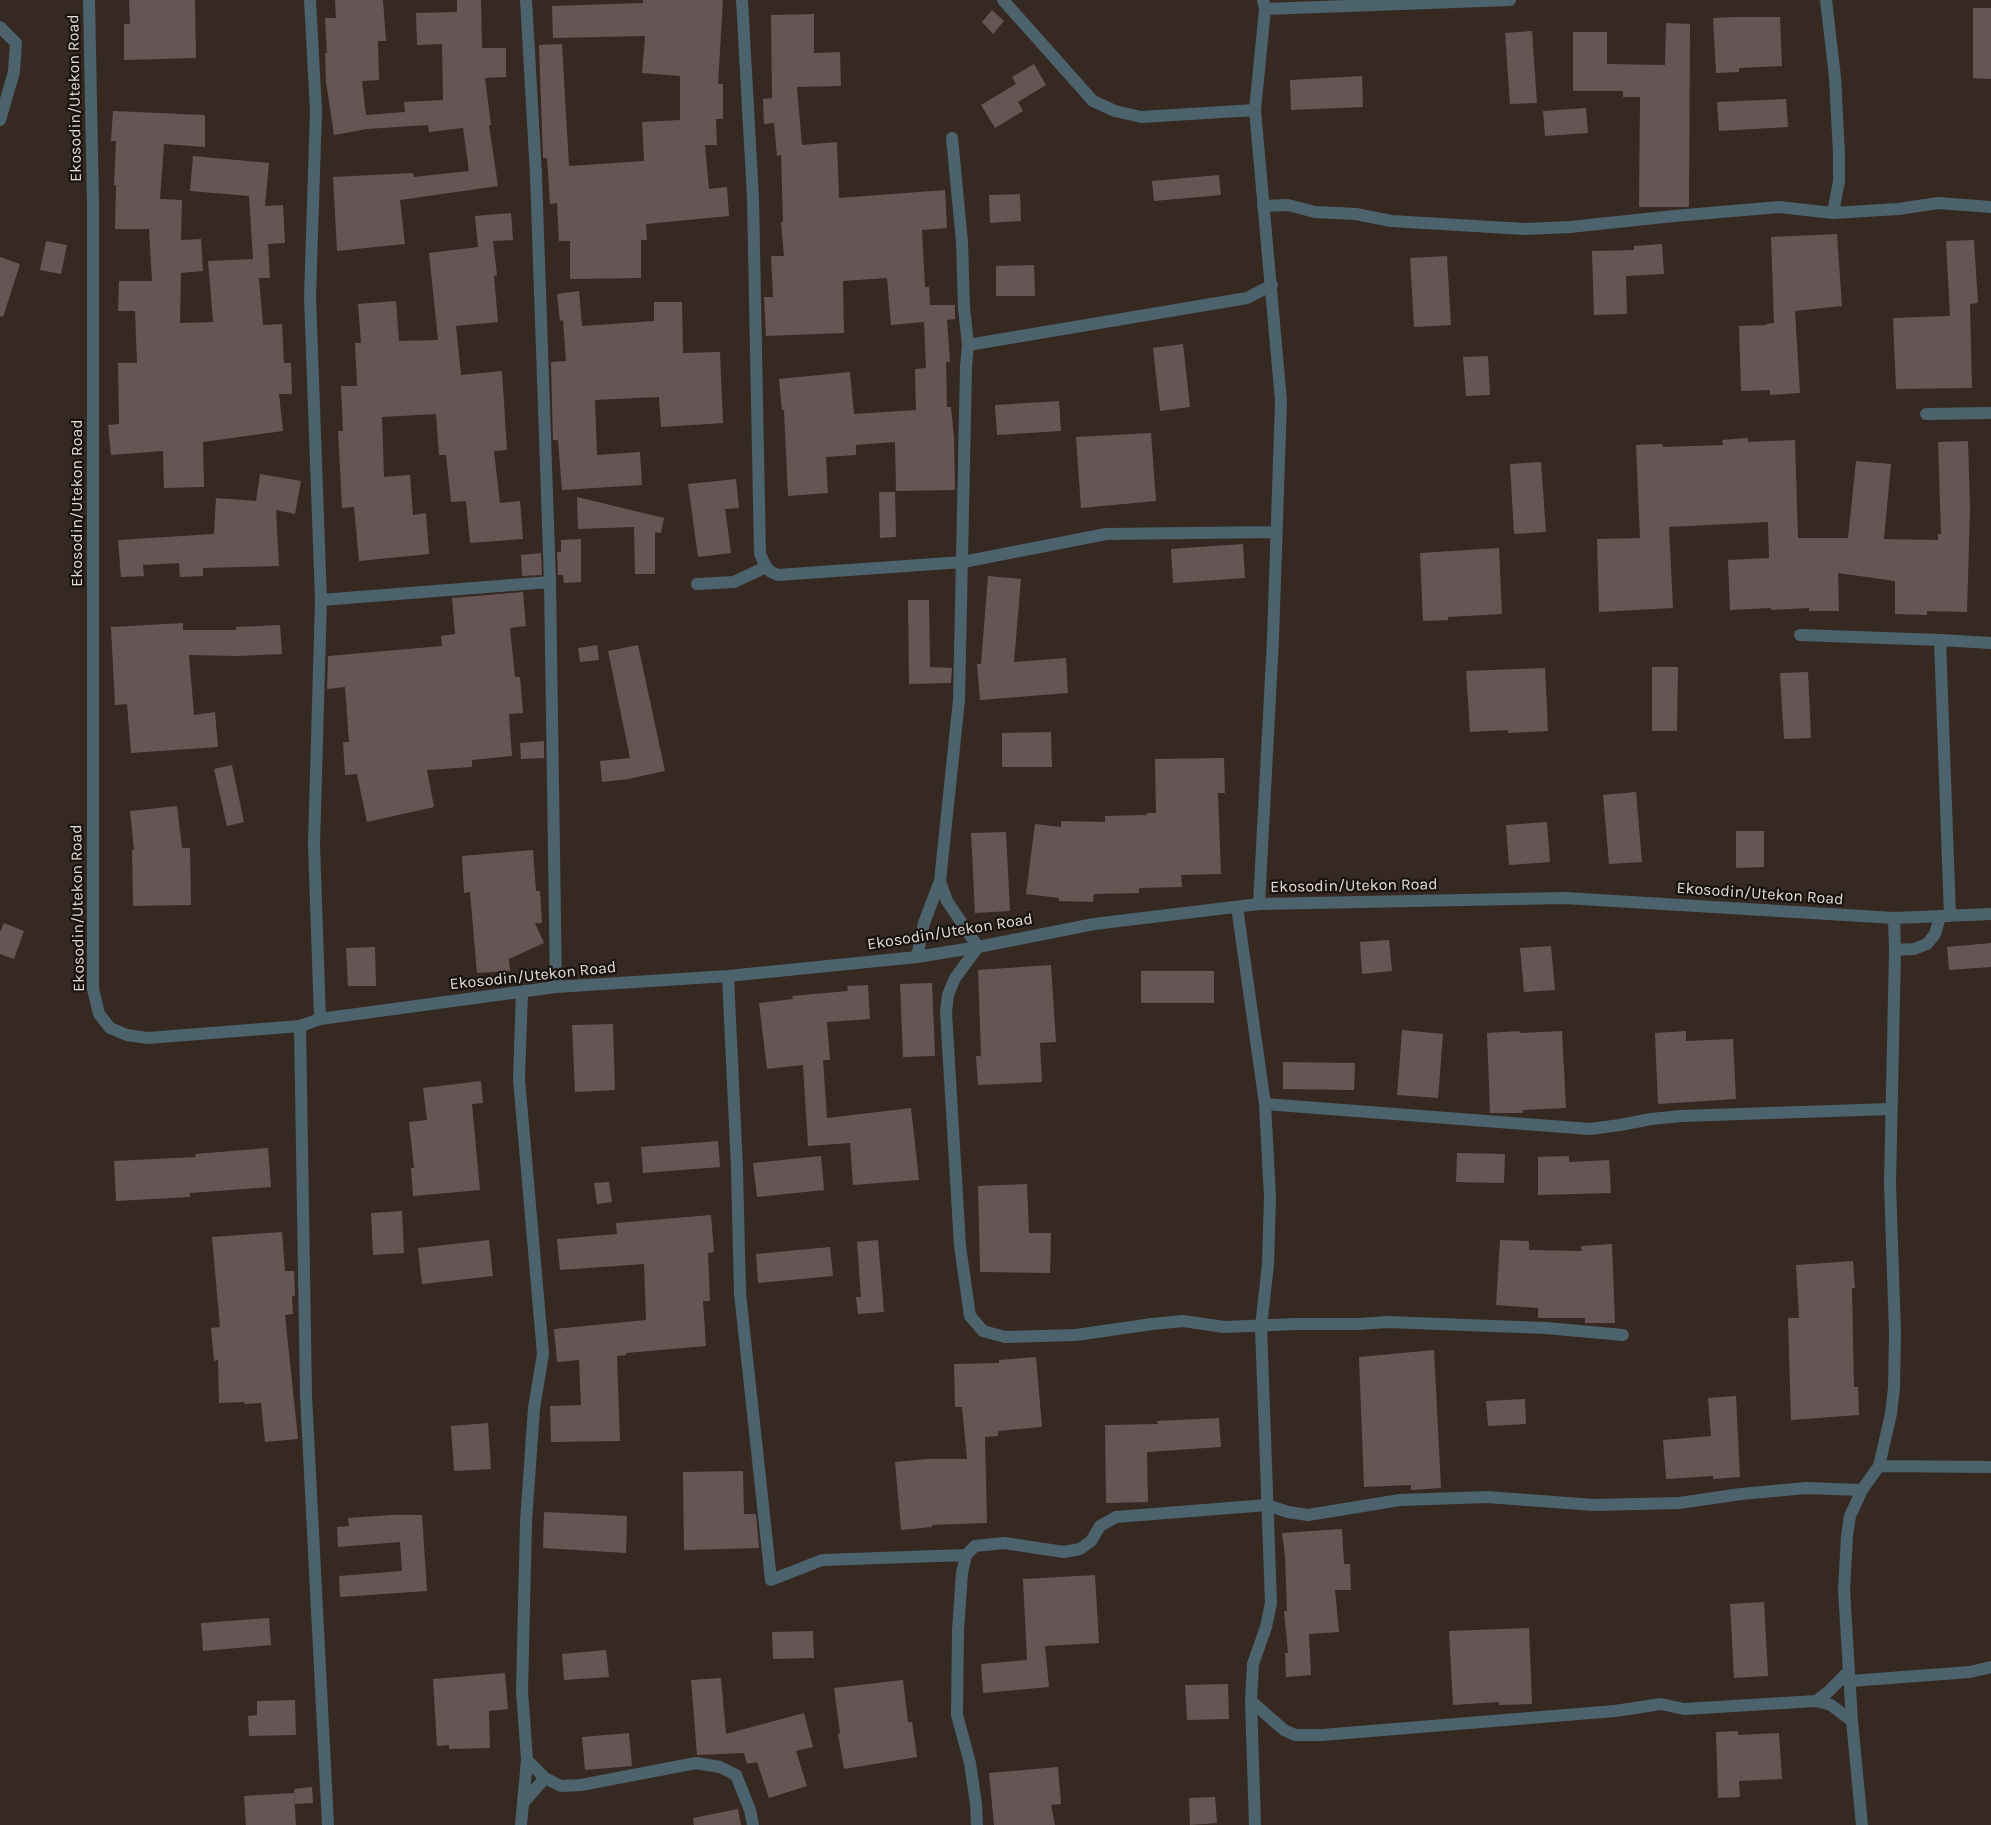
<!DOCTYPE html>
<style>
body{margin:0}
canvas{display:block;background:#352921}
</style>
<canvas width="1991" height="1825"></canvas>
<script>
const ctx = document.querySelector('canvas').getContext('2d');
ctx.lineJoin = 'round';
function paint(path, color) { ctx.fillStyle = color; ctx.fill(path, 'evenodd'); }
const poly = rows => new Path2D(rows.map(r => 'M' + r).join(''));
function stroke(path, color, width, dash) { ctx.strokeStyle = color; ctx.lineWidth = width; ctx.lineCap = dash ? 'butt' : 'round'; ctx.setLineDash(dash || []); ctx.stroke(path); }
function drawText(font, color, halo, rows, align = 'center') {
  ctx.font = font + ' Karla,sans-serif'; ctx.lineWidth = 4.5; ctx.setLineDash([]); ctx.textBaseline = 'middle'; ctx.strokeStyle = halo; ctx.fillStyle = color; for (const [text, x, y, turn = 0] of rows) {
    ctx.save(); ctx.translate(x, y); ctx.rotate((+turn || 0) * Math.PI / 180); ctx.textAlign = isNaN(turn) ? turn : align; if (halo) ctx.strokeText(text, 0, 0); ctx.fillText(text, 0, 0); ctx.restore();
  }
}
const building = poly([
 [129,0,195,0,196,58,124,60,124,24,130,24],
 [335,0,383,0,386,41,378,41,379,80,362,81,366,115,405,112,404,102,443,100,442,44,417,45,416,13,457,12,457,0,481,0,482,48,506,48,506,77,485,78,491,125,489,125,498,186,400,200,405,244,337,251,333,177,413,173,414,177,469,171,463,128,429,132,428,125,367,129,334,135,326,82,325,53,327,53,325,18,336,18],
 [643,0,723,0,718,84,723,84,723,119,716,119,717,145,705,145,709,189,727,187,729,216,646,224,647,240,641,240,641,278,570,279,570,241,559,241,557,203,550,204,547,158,543,158,539,45,562,44,569,166,644,161,642,122,680,120,680,76,642,73,645,36,553,38,552,6,643,3],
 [1973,8,1991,8,1991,79,1973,78],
 [992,10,1004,21,993,34,982,22],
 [814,14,814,53,840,52,841,86,797,87,802,145,837,142,839,198,945,190,947,228,922,230,925,287,929,287,930,305,955,305,955,319,947,320,950,362,946,362,947,407,951,407,954,438,955,490,896,491,895,442,856,445,856,455,826,457,828,493,788,496,784,410,782,410,779,379,850,372,854,414,916,410,915,369,926,368,924,322,891,325,887,278,843,281,844,333,766,336,764,297,773,297,771,256,784,256,781,222,783,222,781,155,777,156,774,123,764,124,763,99,772,98,771,15],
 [1736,17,1780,17,1782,66,1739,68,1739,72,1716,73,1713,18],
 [1666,23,1690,24,1689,207,1639,207,1640,97,1623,97,1623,91,1573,91,1573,32,1607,32,1607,64,1665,65],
 [1532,31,1537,103,1510,104,1505,33],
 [1034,64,1046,85,1018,102,1023,111,995,128,981,105,1016,84,1012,77],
 [1362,76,1363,107,1291,110,1290,80],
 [1786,99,1788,127,1719,131,1717,102],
 [1586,108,1588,133,1545,136,1543,111],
 [113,111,205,115,205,147,164,144,160,199,182,200,181,240,201,239,203,271,181,273,180,323,213,322,208,261,253,259,249,196,190,191,193,156,269,163,265,206,283,205,285,243,268,244,270,278,259,278,263,325,282,324,284,363,291,363,292,394,279,394,283,431,203,442,204,487,164,488,163,451,111,455,108,425,119,424,118,363,137,363,135,311,118,311,119,281,152,281,149,229,115,229,116,185,114,185,116,141,111,141],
 [1219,175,1221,195,1154,201,1152,181],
 [1020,194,1021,221,990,223,989,195],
 [511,213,513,240,493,241,497,275,494,276,498,322,456,326,461,375,502,371,507,450,494,451,500,503,520,501,523,539,470,543,466,501,451,502,446,455,439,455,436,414,382,417,384,477,410,475,413,515,426,513,429,554,359,561,354,507,342,508,338,431,343,431,341,386,357,386,355,343,361,343,358,304,396,301,399,341,438,340,429,253,478,247,475,216],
 [1837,234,1842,306,1795,311,1800,393,1770,395,1770,390,1741,391,1739,326,1766,325,1766,324,1774,323,1771,237],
 [1974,240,1978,303,1970,304,1972,388,1896,389,1893,318,1950,316,1946,241],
 [46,241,67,245,61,274,40,270],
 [1662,244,1664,274,1626,276,1627,314,1594,315,1592,251,1634,250,1634,246],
 [1447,256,1451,325,1414,327,1410,258],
 [0,257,20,264,3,317,0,316],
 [1034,265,1035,296,996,296,996,266],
 [579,291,582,326,654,321,654,302,682,302,683,353,720,352,723,423,661,427,659,397,595,400,597,455,640,452,642,485,562,490,558,440,553,440,551,362,566,361,563,320,560,321,557,294],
 [1183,344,1190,407,1160,411,1153,348],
 [1488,356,1490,395,1466,396,1463,357],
 [1059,401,1061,431,997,435,995,405],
 [1151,433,1156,501,1081,508,1076,437],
 [1748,438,1748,442,1795,440,1798,538,1848,538,1856,461,1891,464,1884,539,1938,540,1938,534,1941,534,1938,442,1968,441,1970,510,1967,612,1927,611,1927,615,1895,614,1895,581,1838,573,1839,611,1809,611,1809,608,1771,610,1771,608,1730,610,1728,560,1769,558,1768,522,1669,527,1673,608,1599,612,1597,539,1640,538,1636,445,1662,444,1663,447,1723,445,1722,440],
 [1541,462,1546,532,1514,534,1510,464],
 [260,474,301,481,295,514,276,510,279,566,203,568,203,576,180,577,179,563,143,565,144,576,121,577,118,540,214,534,216,498,256,501],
 [736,479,739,508,725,509,731,553,698,557,688,484],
 [879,492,895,492,896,537,880,538],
 [577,497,664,518,661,533,655,532,655,574,635,574,634,527,578,529],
 [581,539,581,582,564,583,563,575,558,575,557,552,561,552,561,540],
 [1243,544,1245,578,1173,583,1171,549],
 [1499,548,1502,614,1448,617,1448,620,1423,621,1420,553],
 [541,553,542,575,522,576,521,555],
 [988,576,1021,579,1014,662,1066,658,1068,693,980,700,977,664,981,664],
 [523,592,526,626,510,628,515,677,520,677,523,713,509,714,512,756,472,760,472,767,427,770,434,807,367,822,357,774,345,775,343,742,349,742,345,687,327,689,328,656,442,646,441,636,455,634,452,598],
 [908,600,929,600,930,667,952,668,951,683,909,684],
 [183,623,183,630,236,630,236,627,280,625,282,654,237,656,189,655,194,715,215,712,218,747,131,753,127,704,115,705,111,627],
 [597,645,599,660,580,662,578,648],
 [638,645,665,771,628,779,602,782,600,761,630,758,608,651],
 [1652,667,1678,667,1677,731,1652,731],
 [1545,668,1548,731,1508,733,1508,730,1470,732,1466,671],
 [1808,672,1811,738,1784,739,1780,673],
 [1051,732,1052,767,1002,767,1002,733],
 [544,741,544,758,521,759,520,743],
 [1224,758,1225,793,1218,793,1221,874,1181,875,1182,887,1139,888,1139,893,1094,894,1093,902,1059,901,1059,898,1026,894,1035,824,1061,827,1061,821,1105,822,1105,816,1147,815,1147,813,1156,813,1155,759],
 [232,765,244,822,227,826,214,769],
 [1636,792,1642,862,1609,864,1603,795],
 [177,806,182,848,190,848,191,905,133,906,132,850,134,850,130,811],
 [1547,822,1550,862,1509,865,1506,825],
 [1736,831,1764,831,1764,867,1736,868],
 [1006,832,1010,911,975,913,971,833],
 [533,850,536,891,540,891,542,923,535,923,544,943,509,959,510,971,477,973,470,892,464,893,462,856],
 [4,923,24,931,14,959,0,954,0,932],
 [1389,940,1392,971,1362,974,1360,942],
 [1991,943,1991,967,1949,970,1947,947],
 [1551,946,1555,990,1524,992,1520,948],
 [375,947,376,986,348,986,346,948],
 [1051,965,1056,1042,1040,1043,1042,1082,978,1085,976,1056,981,1056,978,970],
 [1141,971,1214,971,1214,1003,1141,1003],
 [932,983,935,1056,903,1057,900,984],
 [868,985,870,1019,827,1022,830,1060,823,1060,827,1118,911,1108,919,1180,853,1185,850,1143,808,1146,803,1065,767,1069,759,1003,793,999,792,996,848,991,847,986],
 [613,1024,615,1090,575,1092,572,1025],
 [1402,1030,1443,1034,1438,1098,1397,1095],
 [1519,1031,1520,1033,1562,1031,1566,1108,1523,1110,1523,1113,1490,1113,1487,1033],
 [1686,1031,1686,1041,1733,1039,1736,1099,1658,1104,1655,1033],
 [1283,1062,1355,1063,1354,1090,1283,1089],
 [481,1081,483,1103,472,1104,480,1190,413,1196,411,1168,414,1168,409,1122,427,1120,423,1088],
 [718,1141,720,1167,643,1173,641,1147],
 [268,1148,271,1187,190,1193,190,1197,116,1201,114,1161,196,1157,195,1154],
 [1457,1153,1505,1154,1504,1183,1456,1182],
 [821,1156,824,1190,757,1197,753,1163],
 [1569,1156,1569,1162,1609,1160,1611,1193,1538,1195,1538,1157],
 [609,1182,612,1202,597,1204,594,1183],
 [1027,1184,1029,1233,1051,1233,1050,1273,980,1272,978,1186],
 [402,1211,404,1253,373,1255,371,1213],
 [711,1215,714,1252,708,1253,710,1301,703,1301,706,1346,626,1353,626,1355,617,1356,620,1441,551,1442,550,1406,581,1405,579,1360,557,1362,554,1329,646,1320,644,1264,560,1270,557,1239,617,1234,616,1223],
 [282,1232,285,1271,294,1271,295,1296,292,1296,293,1314,285,1315,298,1439,265,1442,261,1403,245,1404,244,1402,219,1403,218,1360,214,1361,211,1328,220,1327,212,1237],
 [489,1240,493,1276,422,1284,418,1248],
 [878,1240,884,1312,858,1314,856,1297,861,1297,857,1242],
 [1500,1240,1529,1241,1529,1250,1582,1251,1581,1246,1612,1244,1615,1323,1585,1323,1585,1318,1538,1318,1538,1308,1496,1305],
 [830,1247,833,1276,758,1283,756,1254],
 [1853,1261,1855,1288,1852,1288,1854,1387,1858,1387,1859,1415,1791,1420,1788,1318,1799,1318,1796,1265],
 [1434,1350,1441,1488,1411,1490,1411,1485,1364,1487,1359,1357],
 [1036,1357,1042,1427,998,1431,998,1436,985,1437,987,1523,932,1525,932,1527,901,1530,895,1462,927,1459,967,1459,962,1407,955,1407,954,1364,999,1363,999,1360],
 [1736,1396,1740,1477,1713,1479,1713,1476,1666,1479,1663,1440,1711,1436,1708,1398],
 [1525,1399,1526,1424,1488,1426,1486,1401],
 [1219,1418,1221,1447,1147,1452,1148,1502,1106,1503,1105,1425,1158,1424,1157,1421],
 [488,1423,491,1469,454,1471,451,1426],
 [743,1471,744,1514,756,1514,759,1548,684,1550,683,1472],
 [544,1512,627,1516,626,1553,543,1548],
 [391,1515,422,1515,427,1591,340,1597,339,1576,402,1571,400,1542,338,1547,337,1527,349,1526,348,1518],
 [1342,1529,1344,1564,1350,1564,1351,1590,1335,1590,1339,1632,1309,1634,1311,1675,1286,1677,1285,1653,1288,1653,1284,1611,1287,1611,1285,1556,1282,1533],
 [1095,1575,1099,1643,1045,1646,1049,1687,983,1693,981,1664,1027,1660,1023,1579],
 [1764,1602,1768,1676,1734,1678,1730,1604],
 [269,1618,271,1645,203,1651,201,1623],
 [1529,1628,1532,1704,1499,1705,1499,1702,1453,1705,1449,1631],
 [813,1631,814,1658,773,1659,772,1632],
 [606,1650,609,1677,564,1680,562,1654],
 [505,1673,508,1709,489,1711,490,1748,449,1749,449,1745,437,1746,433,1679],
 [721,1678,726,1734,804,1713,813,1747,796,1751,807,1786,769,1798,757,1762,747,1764,744,1753,697,1755,691,1680],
 [903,1680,908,1722,912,1722,917,1757,844,1769,838,1734,840,1733,834,1688],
 [1228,1684,1229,1719,1187,1720,1185,1685],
 [295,1700,296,1735,249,1736,248,1716,257,1715,257,1701],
 [1738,1731,1738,1735,1779,1733,1782,1779,1739,1781,1740,1797,1718,1798,1716,1732],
 [629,1733,632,1766,585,1770,582,1737],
 [1058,1767,1061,1804,1051,1805,1055,1825,994,1825,989,1773],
 [312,1787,313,1803,295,1804,294,1789],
 [294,1793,296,1825,246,1825,244,1796],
 [1215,1797,1217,1823,1190,1825,1189,1798],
 [738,1809,741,1825,694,1825,693,1818]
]);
const minor = poly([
 [89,0,93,203,93,989,99,1014,110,1028,127,1035,148,1038,300,1026,320,1019,556,987,728,976,917,957,978,947,1094,924,1259,904,1565,898,1894,918,1991,914],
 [310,0,316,111,310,297,321,600,314,844,320,1019],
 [526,0,536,175,550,582,556,987],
 [742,0,753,198,760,554,766,567,771,572,778,575,963,562,1106,534,1276,532],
 [1003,0,1093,101,1115,111,1141,117,1255,110],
 [1826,0,1835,77,1839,154,1839,181,1833,213],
 [1265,9,1510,0],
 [0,27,16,43,14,72,0,120],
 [1263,206,1288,205,1315,212,1356,214,1391,221,1525,229,1570,227,1674,216,1779,207,1833,213,1898,209,1938,203,1991,207],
 [968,345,1247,298,1272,285],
 [1926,414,1991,413],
 [697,584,734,582,766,567],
 [321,600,550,582],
 [1800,635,1940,640],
 [940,881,947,901,978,947,955,978,948,995,946,1012,960,1246,970,1316,983,1331,1005,1337,1076,1335,1152,1324,1183,1321,1224,1327,1296,1324,1359,1324,1387,1322,1546,1328,1623,1335],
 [1259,904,1273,639,1281,401,1255,110,1265,9,1263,0],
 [1237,907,1265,1104,1270,1197,1268,1264,1261,1327,1271,1603,1266,1627,1253,1664,1251,1701,1255,1825],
 [1950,916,1940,640,1991,643],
 [1895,950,1914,949,1927,944,1935,934,1940,917],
 [917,957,924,923,940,881,959,700,966,367,968,345,964,308,962,242,952,138],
 [728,976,737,1168,740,1293,771,1580,822,1560,966,1555],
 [300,1026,306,1395,328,1825],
 [1265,1104,1590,1129,1620,1125,1651,1119,1681,1116,1891,1109],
 [1879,1466,1991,1467],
 [1850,1681,1970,1672,1991,1667],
 [1251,1701,1284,1730,1295,1735,1322,1735,1615,1711,1661,1704,1684,1709,1816,1701,1831,1705,1852,1721],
 [1816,1701,1828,1692,1848,1672],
 [527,1760,545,1778,561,1786,581,1785,696,1763,720,1767,736,1775,750,1810,753,1825],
 [523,1803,545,1778],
 [521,1825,527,1760,522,1691,526,1521,534,1408,543,1354,519,1079,522,992],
 [977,1825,976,1804,970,1763,957,1715,958,1630,962,1573,966,1555,975,1546,1004,1543,1064,1552,1080,1549,1091,1541,1100,1526,1116,1517,1267,1505,1288,1512,1308,1515,1400,1500,1487,1497,1594,1505,1679,1503,1741,1494,1806,1488,1862,1490],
 [1862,1825,1852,1721,1844,1590,1847,1536,1850,1516,1862,1490,1879,1466,1891,1414,1894,1388,1895,1333,1890,1184,1895,950,1894,918]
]);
const streetNames = [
 ["Ekosodin/Utekon Road",75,98,-91],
 ["Ekosodin/Utekon Road",77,503,-90],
 ["Ekosodin/Utekon Road",1354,886,-1],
 ["Ekosodin/Utekon Road",1760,894,4],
 ["Ekosodin/Utekon Road",78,908,-91],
 ["Ekosodin/Utekon Road",950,932,-9],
 ["Ekosodin/Utekon Road",533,976,-6]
];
paint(building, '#665554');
stroke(minor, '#4c626c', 12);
drawText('16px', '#e4dcd7', '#18130f', streetNames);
</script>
